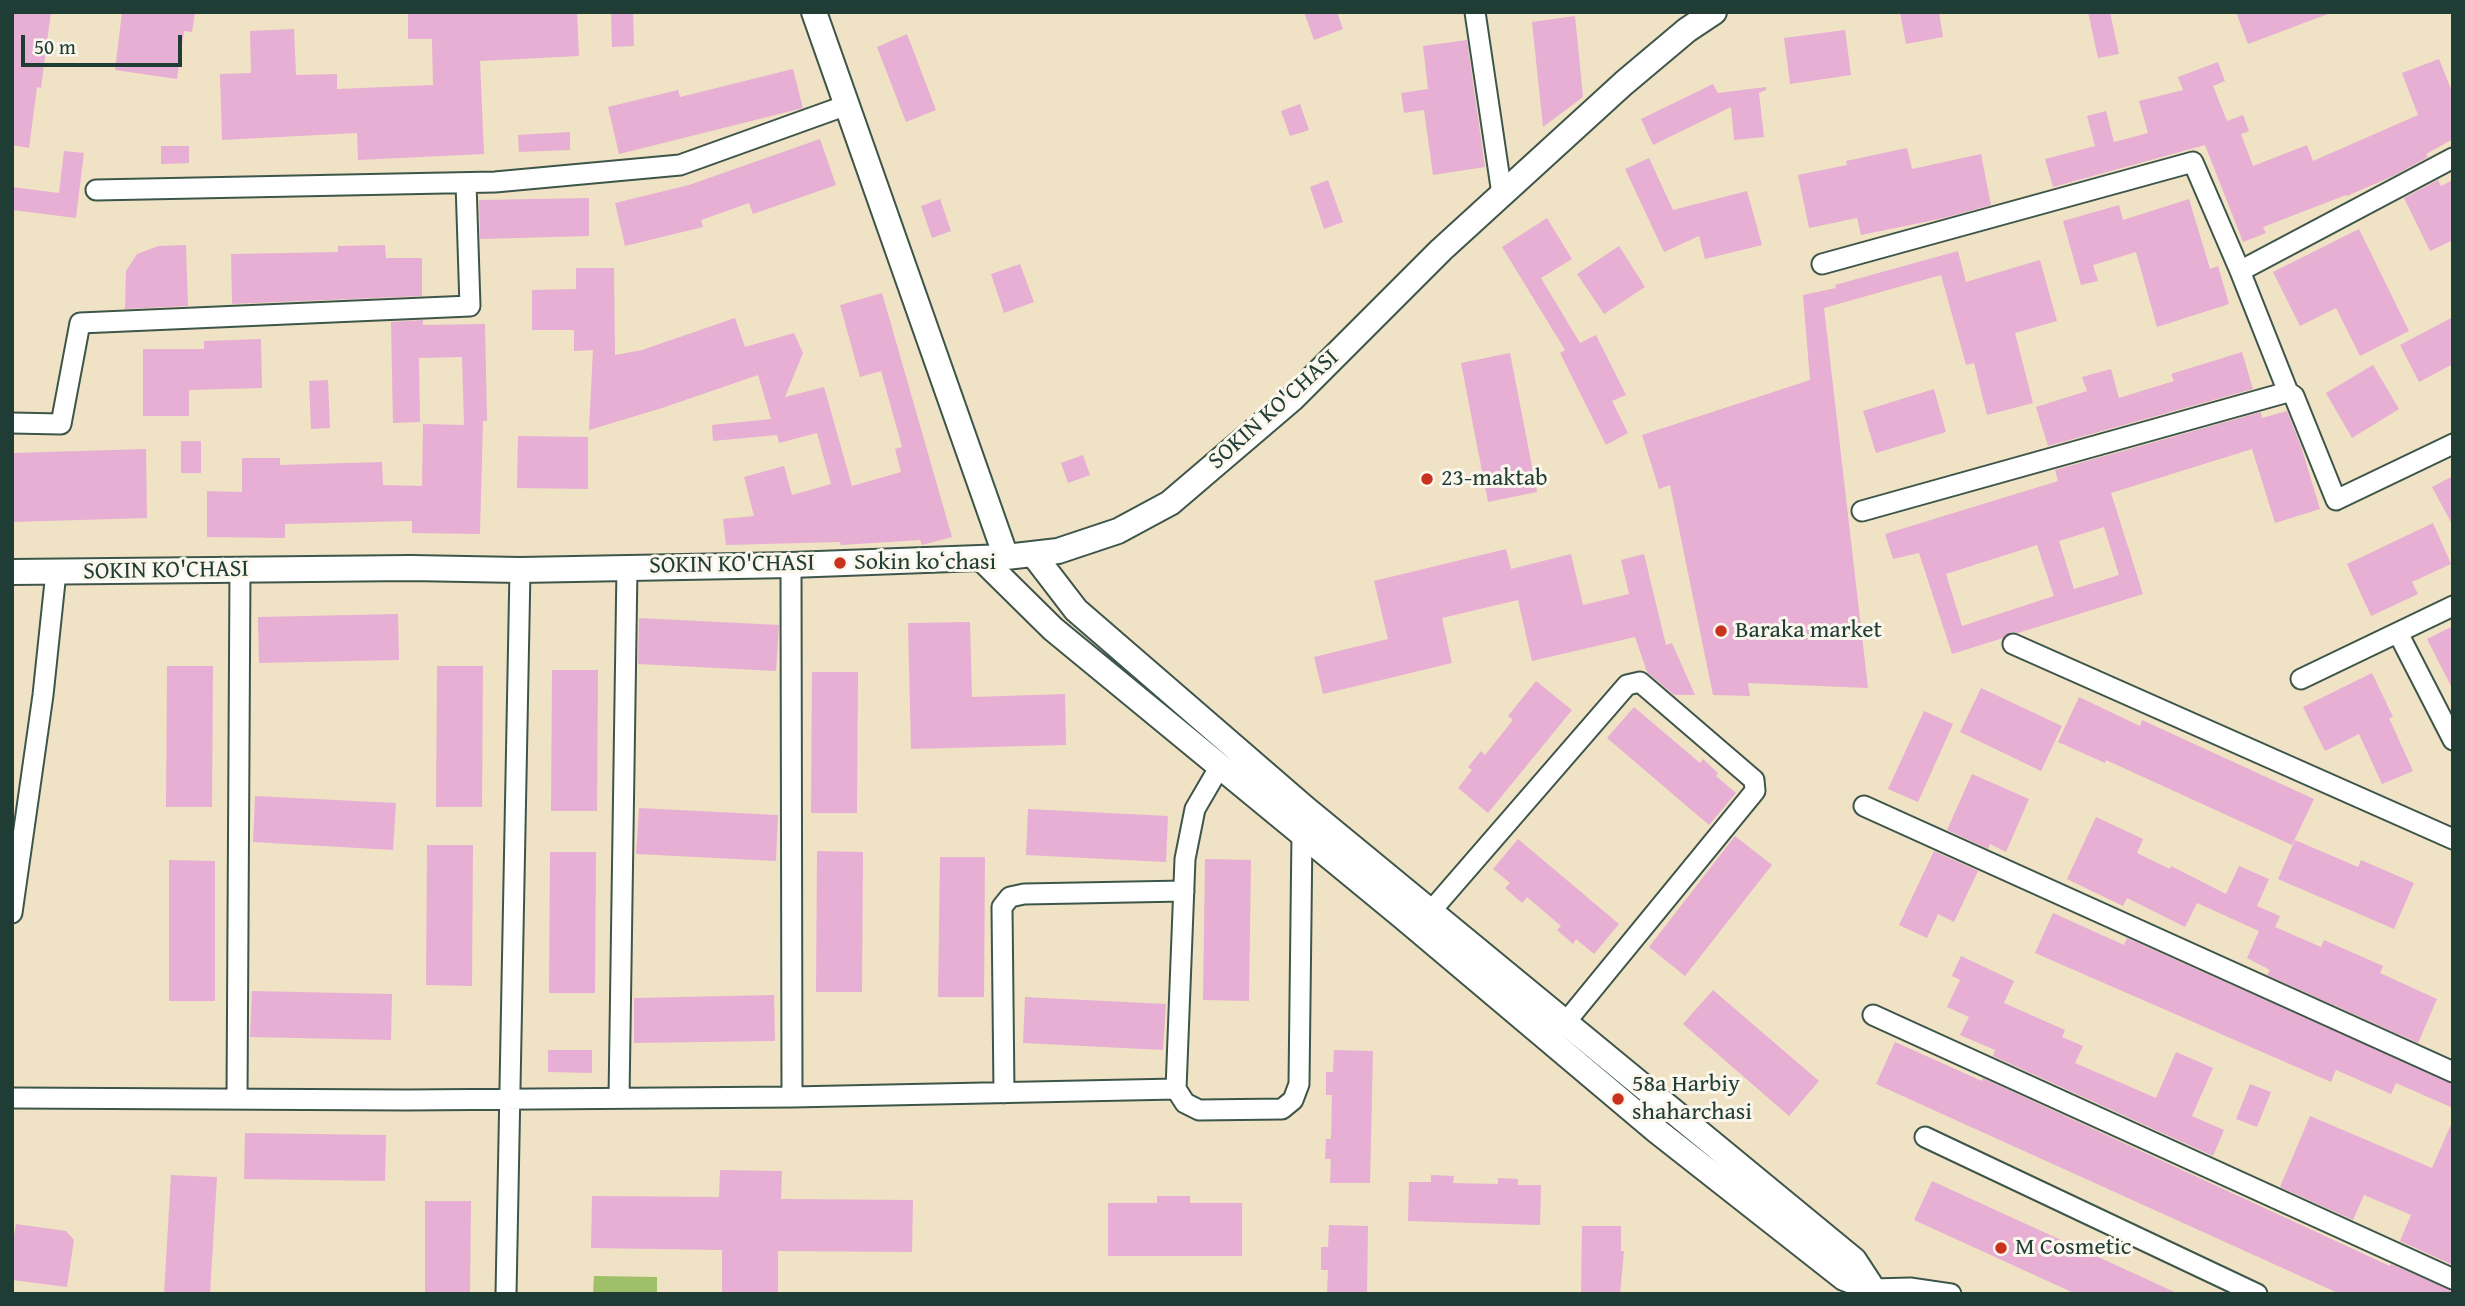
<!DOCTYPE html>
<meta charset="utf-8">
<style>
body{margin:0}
#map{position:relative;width:2465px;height:1306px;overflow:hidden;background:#f0e2c4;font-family:"Gentium Book Plus",serif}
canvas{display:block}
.frame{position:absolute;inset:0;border:14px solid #1f3d34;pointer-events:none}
.scale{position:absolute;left:21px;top:35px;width:161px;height:32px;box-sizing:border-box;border:4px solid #1f3d34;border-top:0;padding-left:9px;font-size:21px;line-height:24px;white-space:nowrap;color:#1f3d34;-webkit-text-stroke:5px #fbf7ec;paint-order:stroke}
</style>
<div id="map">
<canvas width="2465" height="1306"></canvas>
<div class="frame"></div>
<div class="scale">50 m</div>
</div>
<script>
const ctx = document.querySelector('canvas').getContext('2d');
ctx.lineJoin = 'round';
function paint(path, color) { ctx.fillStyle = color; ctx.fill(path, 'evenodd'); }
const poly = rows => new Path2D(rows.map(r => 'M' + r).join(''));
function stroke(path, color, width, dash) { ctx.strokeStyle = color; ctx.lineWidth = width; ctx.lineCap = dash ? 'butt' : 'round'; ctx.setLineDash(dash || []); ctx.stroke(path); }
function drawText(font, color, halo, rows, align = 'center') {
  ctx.font = font + ' "Gentium Book Plus",serif'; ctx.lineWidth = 6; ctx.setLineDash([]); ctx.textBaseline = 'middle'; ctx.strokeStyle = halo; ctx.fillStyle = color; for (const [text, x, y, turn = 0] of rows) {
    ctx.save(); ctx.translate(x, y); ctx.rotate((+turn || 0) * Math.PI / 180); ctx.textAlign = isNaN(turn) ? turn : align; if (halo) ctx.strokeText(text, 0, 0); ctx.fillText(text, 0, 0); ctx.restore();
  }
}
const green = poly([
 [594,1276,657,1277,657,1294,593,1294]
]);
const building = poly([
 [12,12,51,12,41,88,37,87,29,148,12,145],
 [122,12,195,12,192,32,184,31,177,79,115,70],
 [408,12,577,12,579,56,480,61,484,154,358,160,357,133,222,140,220,74,251,73,250,31,294,29,296,75,337,74,337,89,433,85,432,39,408,39],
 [611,12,633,12,634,46,612,47],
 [1304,12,1337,12,1343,29,1314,40],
 [1900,12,1939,12,1943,37,1906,44],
 [2088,12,2110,12,2119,54,2098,58],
 [2236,12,2328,12,2328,14,2248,44],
 [1575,16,1583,97,1543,127,1532,22],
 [1845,30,1851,75,1790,84,1784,38],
 [907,34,936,110,906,122,877,47],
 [1467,40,1485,167,1433,175,1424,110,1404,113,1401,93,1428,89,1423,46],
 [2439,59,2453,94,2453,139,2426,154,2428,157,2393,176,2347,196,2346,195,2263,227,2266,233,2243,242,2205,145,2053,187,2045,159,2095,146,2087,116,2106,111,2114,142,2148,133,2139,101,2183,90,2178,77,2218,62,2225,81,2213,86,2227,121,2243,115,2249,131,2241,134,2253,166,2307,145,2313,161,2418,115,2402,73],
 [793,69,803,108,619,154,608,107,678,90,680,97],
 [1713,84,1718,93,1766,87,1766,90,1759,93,1764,137,1734,140,1731,107,1653,145,1641,119],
 [1300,104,1309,130,1290,136,1281,111],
 [570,132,570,150,519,152,518,135],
 [820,139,836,185,753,214,749,203,701,220,703,227,625,246,615,203,689,185],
 [161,146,189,146,189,163,161,164],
 [1907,148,1912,169,1981,154,1991,205,1944,218,1861,235,1857,218,1809,228,1798,175,1847,165,1846,161],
 [64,151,84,153,76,218,12,210,12,187,59,193],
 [1649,158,1673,210,1747,191,1762,245,1705,259,1699,236,1664,252,1625,169],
 [1328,180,1343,222,1324,229,1310,187],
 [2438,180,2441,186,2453,180,2453,240,2430,251,2404,198],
 [589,198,589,236,480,239,479,200],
 [940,199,951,231,932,238,921,206],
 [2189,199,2210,269,2218,266,2229,304,2157,327,2136,252,2093,265,2098,281,2081,285,2063,221,2119,205,2123,220],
 [1547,218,1572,259,1541,278,1580,343,1596,335,1626,395,1612,401,1628,433,1606,445,1560,353,1565,350,1502,247],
 [2359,229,2409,331,2360,356,2336,308,2300,326,2273,272],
 [186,245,188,306,125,309,126,271,137,254,158,246],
 [385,245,386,258,422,258,422,296,232,304,231,254,338,252,338,246],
 [1619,246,1645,287,1604,314,1577,274],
 [1958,251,1966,282,2040,260,2057,321,2015,333,2033,403,1987,415,1974,363,1966,365,1941,275,1824,308,1868,688,1748,683,1750,696,1713,695,1670,485,1659,489,1642,435,1810,380,1803,295,1836,288,1835,285],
 [1020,264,1034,302,1004,313,991,274],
 [576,268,614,268,615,355,642,350,735,318,745,347,794,333,803,353,785,397,824,387,852,486,901,472,895,449,902,447,881,371,860,377,840,305,882,293,952,537,922,545,920,540,841,545,840,542,726,545,723,519,754,516,744,477,784,466,792,495,831,484,817,433,779,443,777,435,713,441,712,425,771,419,758,375,662,408,589,430,593,350,574,351,574,330,532,330,532,290,576,289],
 [2453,317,2453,364,2419,382,2400,345],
 [423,320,423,325,485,324,487,421,483,421,480,534,412,533,412,521,285,524,285,538,207,537,207,491,242,492,242,458,280,458,280,465,382,462,383,485,422,486,423,424,464,425,462,357,419,358,420,422,393,423,391,322],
 [261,339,262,388,189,390,189,416,143,416,143,349,204,349,204,341],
 [2242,352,2253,389,2048,446,2036,407,2087,391,2082,377,2111,369,2119,398,2174,381,2171,374],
 [1510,353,1537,492,1488,502,1461,363],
 [2373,365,2399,409,2352,438,2326,393],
 [328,380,330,428,311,429,309,381],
 [1934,389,1946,432,1876,453,1863,411],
 [2287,411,2301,446,2320,509,2275,523,2252,449,2111,493,2143,594,2018,633,2011,632,2003,638,1952,654,1919,553,1893,559,1885,534,2058,481,2055,470,2261,412,2262,418],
 [2104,527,2119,575,2074,589,2059,541],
 [2037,545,2054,596,1962,626,1946,574],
 [518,436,588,437,588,489,517,488],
 [181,441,201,441,201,473,181,473],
 [146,449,147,518,12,522,12,453],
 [1083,455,1090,475,1068,483,1061,463],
 [2453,476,2453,526,2432,487],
 [2433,523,2451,564,2412,582,2418,594,2371,616,2347,564],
 [1506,549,1511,569,1571,554,1583,605,1629,594,1621,560,1644,554,1666,645,1672,643,1695,695,1674,695,1647,672,1635,637,1532,661,1518,600,1442,618,1452,663,1323,694,1314,657,1388,639,1374,581],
 [398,614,399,660,259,663,258,617],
 [639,618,779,625,776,671,638,664],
 [970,622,972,697,1065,694,1066,745,911,749,908,623],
 [2453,626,2453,690,2427,639],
 [167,666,213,666,212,807,166,807],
 [437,666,483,666,482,807,436,807],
 [552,670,598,670,597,811,551,811],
 [812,672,858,672,857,813,811,813],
 [2372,673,2393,717,2389,718,2413,771,2382,784,2359,734,2325,751,2303,707],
 [1536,681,1572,710,1488,813,1458,788,1472,770,1468,767,1481,751,1485,755,1513,720,1508,716],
 [1981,688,2062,726,2041,771,1960,732],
 [2079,697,2140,726,2142,720,2314,799,2292,845,2106,760,2105,763,2058,742],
 [1634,707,1700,763,1703,759,1718,773,1716,776,1736,793,1709,825,1607,738],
 [1924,711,1953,724,1918,802,1888,789],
 [1972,774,2029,799,2006,852,1990,844,1988,849,1947,830],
 [255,796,396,803,393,850,253,842],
 [639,808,778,815,776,861,636,854],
 [1028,809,1168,816,1166,862,1026,855],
 [2096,817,2143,839,2137,853,2170,869,2171,866,2226,894,2239,866,2269,879,2257,906,2280,916,2275,927,2321,947,2324,940,2383,966,2380,973,2437,999,2418,1043,2267,975,2270,970,2247,958,2259,931,2197,903,2185,927,2127,898,2123,906,2067,879],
 [1735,836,1772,865,1685,976,1649,947],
 [1518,839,1619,924,1594,954,1576,939,1573,944,1557,930,1561,926,1527,897,1522,903,1505,888,1510,883,1493,869],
 [2295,840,2358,867,2361,860,2414,883,2394,929,2278,879],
 [427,845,473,845,472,986,426,985],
 [817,851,863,852,862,992,816,992],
 [1934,851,1978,871,1954,922,1938,914,1927,938,1899,925],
 [550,852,596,852,595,993,549,993],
 [940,857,985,857,984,997,938,997],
 [1205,859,1251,860,1249,1001,1203,1000],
 [169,860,215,861,215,1001,169,1001],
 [2053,913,2124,945,2127,938,2453,1084,2453,1108,2396,1083,2391,1094,2336,1070,2331,1082,2035,953],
 [1961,956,2014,981,2004,1003,2065,1030,2062,1037,2083,1046,2075,1063,2156,1098,2176,1052,2213,1068,2192,1116,2224,1130,2213,1156,1993,1056,1995,1050,1960,1035,1969,1017,1947,1007,1960,980,1952,976],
 [1713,990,1819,1081,1789,1116,1683,1024],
 [252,991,392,994,391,1040,250,1037],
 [774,995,775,1041,634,1043,634,998],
 [1025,997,1166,1004,1163,1050,1023,1043],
 [1895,1042,1982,1081,1983,1078,2390,1266,2391,1264,2453,1291,2453,1294,2340,1294,1876,1084],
 [548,1050,592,1050,592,1073,548,1072],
 [1334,1050,1373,1051,1370,1183,1330,1183,1331,1159,1325,1159,1326,1139,1331,1139,1332,1095,1326,1095,1326,1072,1333,1072],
 [2250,1084,2271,1092,2257,1127,2236,1119],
 [2310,1116,2432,1168,2453,1120,2453,1265,2400,1241,2411,1215,2364,1195,2353,1220,2280,1187],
 [245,1133,386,1135,385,1181,244,1179],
 [720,1170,782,1171,781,1199,913,1200,912,1252,778,1251,778,1294,722,1294,722,1250,591,1248,592,1196,719,1197],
 [171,1175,217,1177,210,1294,164,1294],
 [1431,1175,1454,1176,1453,1183,1498,1184,1498,1178,1518,1179,1518,1185,1541,1185,1540,1225,1408,1221,1409,1182,1431,1182],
 [1932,1181,2179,1294,2076,1294,1914,1220],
 [1157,1196,1190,1196,1190,1203,1242,1203,1242,1256,1108,1256,1108,1203,1157,1203],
 [425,1201,471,1201,470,1294,425,1294],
 [16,1224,66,1231,74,1240,67,1287,12,1280,12,1250],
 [1329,1225,1368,1226,1367,1294,1327,1294,1328,1270,1321,1270,1321,1247,1328,1247],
 [1582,1226,1621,1226,1621,1251,1624,1251,1620,1294,1581,1294]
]);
const minor = poly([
 [1475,12,1502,194],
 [96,190,495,182,680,165,847,105],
 [1822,264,2193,162,2240,271,2288,392,1862,511],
 [2240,271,2453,158],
 [2288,392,2294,396,2336,500,2453,444],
 [12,423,61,424,80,323,470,306,466,183],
 [791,565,792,1097],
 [2398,633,2453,740],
 [2013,644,2453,839],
 [2301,679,2453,606],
 [1864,806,2453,1072],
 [1431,911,1627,685,1640,682,1754,780,1755,791,1565,1023],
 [12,913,43,695,56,572],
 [1873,1015,2453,1279],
 [1176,1089,1185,1103,1199,1110,1282,1109,1293,1100,1299,1084,1302,833],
 [1004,1093,1002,907,1010,897,1024,894,1184,891],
 [12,1098,407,1100,792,1097,1176,1089,1185,859,1195,809,1220,766],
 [619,1098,627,567],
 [237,1099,240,570],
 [1925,1137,2257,1294],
 [1873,1289,1910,1288,1951,1294],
 [506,1294,520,570]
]);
const tertiary = poly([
 [814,12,1006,557],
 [1033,554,1076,610,1306,809,1854,1260,1873,1289],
 [981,558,1053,629,1403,917,1657,1131,1844,1278,1873,1289],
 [12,572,411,568,520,570,791,565,1006,557,1058,551,1118,531,1170,503,1293,398,1441,250,1624,83,1687,30,1714,12]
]);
const markers = [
 [1427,479,7,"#c8321e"],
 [840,563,7,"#c8321e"],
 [1721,631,7,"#c8321e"],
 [1618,1099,7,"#c8321e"],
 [2001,1248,7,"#c8321e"]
];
const streetNames = [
 ["SOKIN KO'CHASI",1274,410,-42],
 ["SOKIN KO'CHASI",732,565,-1],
 ["SOKIN KO'CHASI",166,571,-1]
];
const poiNames = [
 ["23-maktab",1441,479],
 ["Sokin koʻchasi",854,563],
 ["Baraka market",1735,631],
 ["58a Harbiy",1632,1085],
 ["shaharchasi",1632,1113],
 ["M Cosmetic",2015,1248]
];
paint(green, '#9fbf68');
paint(building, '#e7afd3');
stroke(minor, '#3e564a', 23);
stroke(tertiary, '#3e564a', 28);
stroke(minor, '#fff', 19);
stroke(tertiary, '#fff', 24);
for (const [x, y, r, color] of markers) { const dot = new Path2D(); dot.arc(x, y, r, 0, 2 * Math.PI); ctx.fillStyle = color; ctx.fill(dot); stroke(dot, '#fbf7ec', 2.5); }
drawText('24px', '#1f3d34', '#fbf7ec', streetNames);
drawText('24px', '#1f3d34', '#fbf7ec', poiNames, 'left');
</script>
